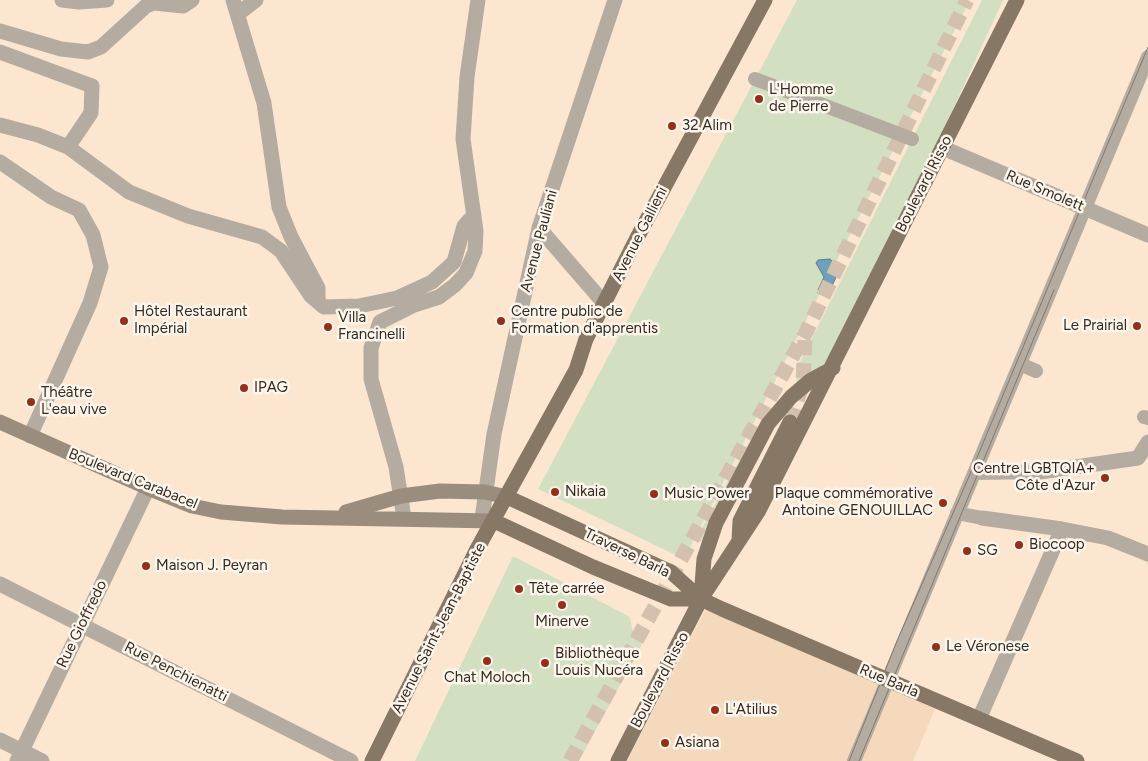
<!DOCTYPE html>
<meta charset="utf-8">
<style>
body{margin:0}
canvas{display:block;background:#fce6cf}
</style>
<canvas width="1148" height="761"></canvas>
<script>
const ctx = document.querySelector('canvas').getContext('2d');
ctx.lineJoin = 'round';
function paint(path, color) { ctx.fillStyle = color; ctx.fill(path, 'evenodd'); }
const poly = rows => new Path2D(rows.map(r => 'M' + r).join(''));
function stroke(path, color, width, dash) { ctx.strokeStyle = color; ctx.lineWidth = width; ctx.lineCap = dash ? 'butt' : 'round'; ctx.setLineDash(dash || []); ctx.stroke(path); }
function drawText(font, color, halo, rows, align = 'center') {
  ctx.font = font + ' Figtree,sans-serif'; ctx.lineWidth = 5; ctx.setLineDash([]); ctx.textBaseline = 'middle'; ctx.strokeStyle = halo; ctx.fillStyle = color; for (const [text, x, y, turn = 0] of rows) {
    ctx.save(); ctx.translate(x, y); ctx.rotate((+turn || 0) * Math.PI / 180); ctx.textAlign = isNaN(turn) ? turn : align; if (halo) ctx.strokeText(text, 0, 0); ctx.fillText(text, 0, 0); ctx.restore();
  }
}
const built = poly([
 [708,605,935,709,913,761,627,761]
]);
const green = poly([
 [797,0,970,0,684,559,538,489],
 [982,0,1003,0,949,118,830,358,814,373,796,385,799,364],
 [775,408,706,542,695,541,767,410],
 [513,556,630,617,633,633,643,642,579,761,415,761]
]);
const water = poly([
 [830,259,840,269,830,290,818,290,824,277,816,263,818,260,830,259]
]);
const primaryTunnel = poly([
 [790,422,803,383,805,336],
 [570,761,806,332,967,0]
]);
const pedestrian = poly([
 [755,79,912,139],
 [1020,364,1036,371],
 [1144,417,1148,418],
 [974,473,1040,472],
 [957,513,982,518],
 [854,761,1148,57]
]);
const minor = poly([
 [62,0,79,2,107,0],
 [233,0,264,103,279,207,291,237,318,288,318,300],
 [239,13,256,0],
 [0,31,61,49,88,52,101,47,146,6,154,3,183,6,192,0],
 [0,52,92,86,91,113,68,147],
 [0,125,38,135,68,147,129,192,188,216,262,237,281,251,311,296,324,307,359,306,397,298,432,282,454,262,464,226,474,215],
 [943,148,1148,235],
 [0,162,51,197,79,210,93,235,101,267,90,303,30,436],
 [539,228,604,303],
 [1040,472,1138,458,1148,442],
 [404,518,396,467,371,379,371,348,380,322,414,305,439,297,455,285,466,273,475,251,476,231,463,139,467,77,478,0],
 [982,518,1062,529,1108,538,1148,554],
 [482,519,494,434,539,228,615,0],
 [0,584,351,761],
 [979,719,1062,529],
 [0,740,42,761],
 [17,761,148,488]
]);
const secondary = poly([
 [0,422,148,488,192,506,221,512,282,517,494,521],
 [346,512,401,496,440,491,485,492,507,497]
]);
const primary = poly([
 [507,497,671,572,701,599,722,609,1077,761],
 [494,521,593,567,671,599,701,599],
 [739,541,740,521,790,422],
 [701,598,704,559,716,523,768,424,791,397,811,380,833,368],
 [372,761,476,551,576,370,586,339,638,236,765,0],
 [618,761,701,599,758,512,1017,0]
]);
const tram = poly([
 [849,761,897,641,971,472,1148,47],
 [859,761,1054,290]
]);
const markers = [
 [759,99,5,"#972e19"],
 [672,126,5,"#972e19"],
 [124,321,5,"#972e19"],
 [501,321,5,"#972e19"],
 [1137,326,5,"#972e19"],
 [328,327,5,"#972e19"],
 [244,388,5,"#972e19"],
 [31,402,5,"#972e19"],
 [1105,478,5,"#972e19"],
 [555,492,5,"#972e19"],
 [654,494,5,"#972e19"],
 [943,503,5,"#972e19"],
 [1019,545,5,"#972e19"],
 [967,551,5,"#972e19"],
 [146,566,5,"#972e19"],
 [519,589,5,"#972e19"],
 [562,605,5,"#972e19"],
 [936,647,5,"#972e19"],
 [487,661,5,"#972e19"],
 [545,663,5,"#972e19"],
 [715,710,5,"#972e19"],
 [665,743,5,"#972e19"]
];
const poiNames = [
 ["L'Homme",769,90],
 ["de Pierre",769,107],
 ["32 Alim",682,126],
 ["Hôtel Restaurant",134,312],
 ["Impérial",134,329],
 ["Centre public de",511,312],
 ["Formation d'apprentis",511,329],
 ["Villa",338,318],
 ["Francinelli",338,335],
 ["Le Prairial",1127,326,"right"],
 ["IPAG",254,388],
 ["Théâtre",41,393],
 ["L'eau vive",41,410],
 ["Centre LGBTQIA+",1095,469,"right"],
 ["Côte d'Azur",1095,486,"right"],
 ["Nikaia",565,492],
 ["Music Power",664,494],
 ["Plaque commémorative",933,494,"right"],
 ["Antoine GENOUILLAC",933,511,"right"],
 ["Biocoop",1029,545],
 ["SG",977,551],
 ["Maison J. Peyran",156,566],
 ["Tête carrée",529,589],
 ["Minerve",562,622,"center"],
 ["Le Véronese",946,647],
 ["Bibliothèque",555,654],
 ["Louis Nucéra",555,671],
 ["Chat Moloch",487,678,"center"],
 ["L'Atilius",725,710],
 ["Asiana",675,743]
];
const streetNames = [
 ["Boulevard Risso",924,184,-63],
 ["Rue Smolett",1045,191,23],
 ["Avenue Gallieni",640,234,-63],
 ["Avenue Pauliani",539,241,-75],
 ["Boulevard Carabacel",133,479,22],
 ["Traverse Barla",627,553,26],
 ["Rue Gioffredo",82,624,-64],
 ["Avenue Saint-Jean-Baptiste",439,628,-63],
 ["Rue Penchienatti",176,672,27],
 ["Boulevard Risso",660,680,-62],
 ["Rue Barla",889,681,23]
];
paint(built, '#f4d9bc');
paint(green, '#d2e0c1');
paint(water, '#70a0bc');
stroke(water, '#5e7d8e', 1);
stroke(primaryTunnel, '#d4c1ad', 15, [15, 8]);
stroke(pedestrian, '#b4aba1', 14);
stroke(minor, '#b4aba1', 15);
stroke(secondary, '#9a8d7e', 15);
stroke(primary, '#877765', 15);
stroke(tram, '#86786a', 1);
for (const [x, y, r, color] of markers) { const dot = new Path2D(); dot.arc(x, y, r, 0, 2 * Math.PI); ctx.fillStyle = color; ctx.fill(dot); stroke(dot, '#fef6ec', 2); }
drawText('15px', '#342c23', '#fef6ec', poiNames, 'left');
drawText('15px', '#342c23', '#fef6ec', streetNames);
</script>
